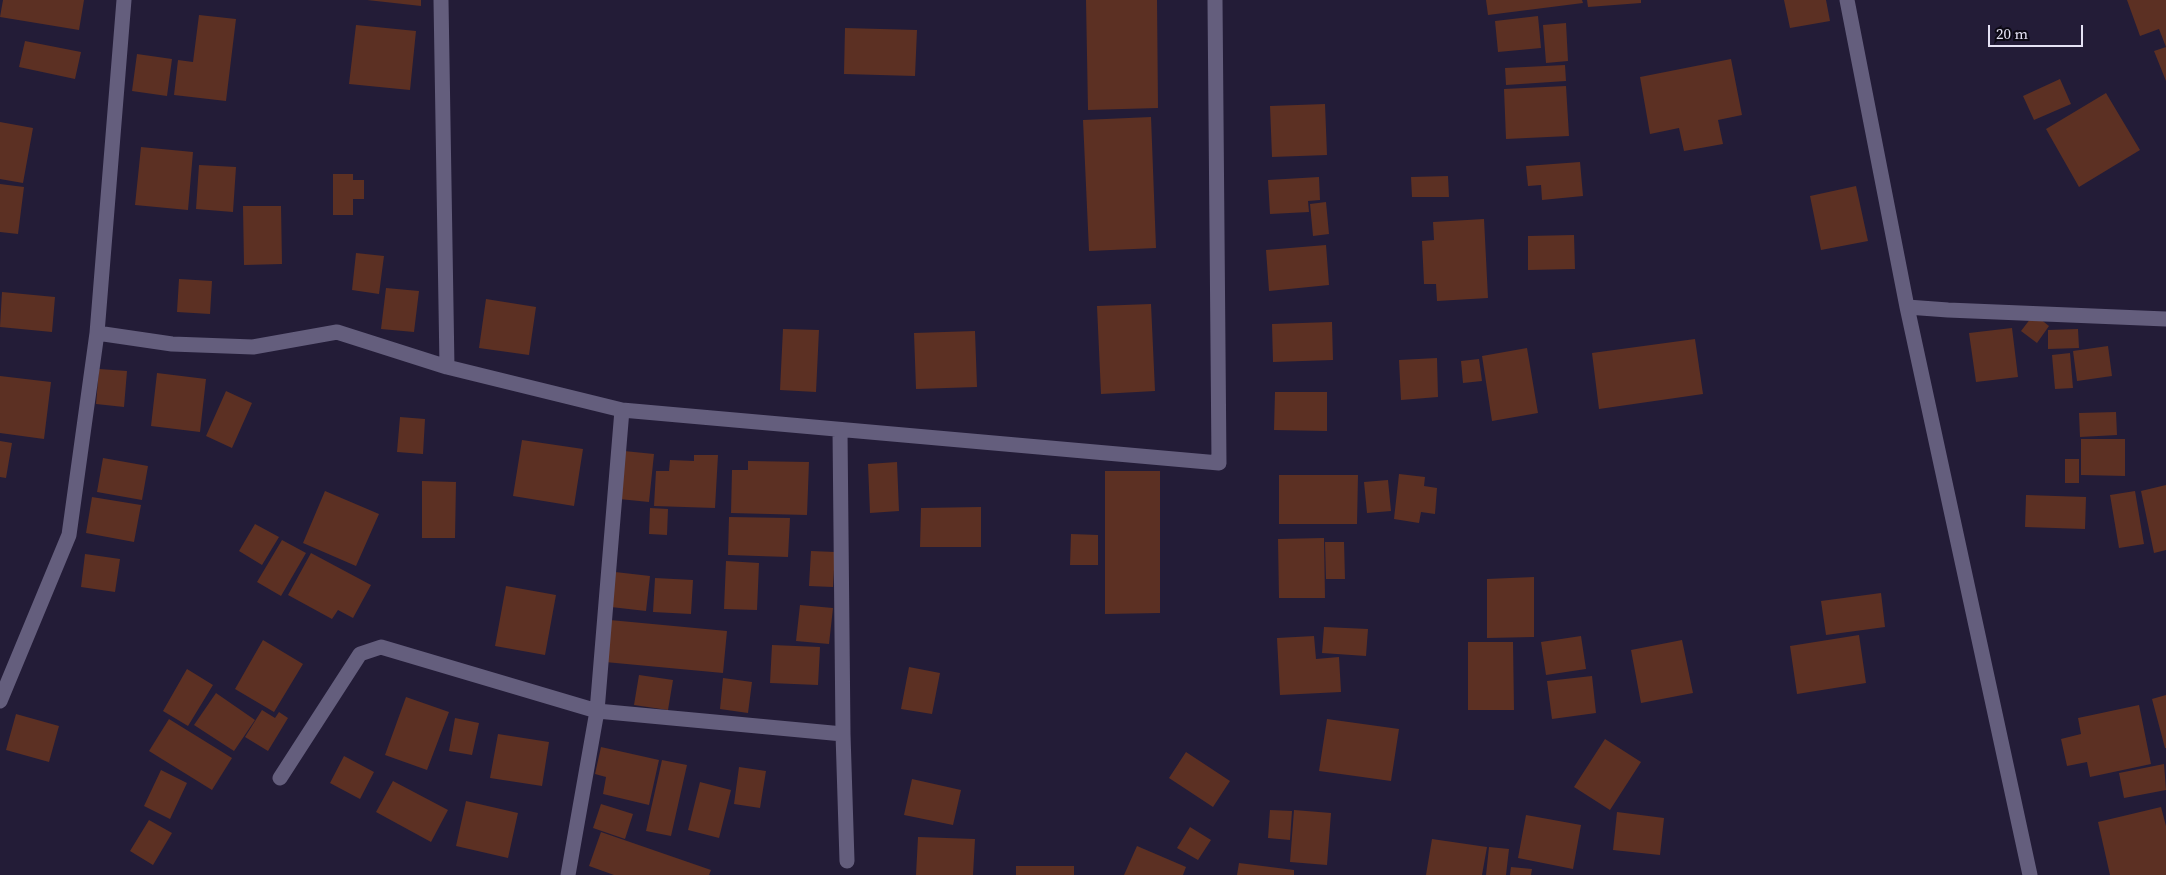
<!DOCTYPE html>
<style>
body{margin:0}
#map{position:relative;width:2166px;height:875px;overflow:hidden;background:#231c37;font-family:"Source Serif 4",serif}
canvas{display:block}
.scale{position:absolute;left:1988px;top:25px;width:95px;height:22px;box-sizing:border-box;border:2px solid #e5e2f4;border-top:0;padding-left:6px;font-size:15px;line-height:18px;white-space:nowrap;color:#e5e2f4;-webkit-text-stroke:4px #0c0914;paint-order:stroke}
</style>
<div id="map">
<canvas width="2166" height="875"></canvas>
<div class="scale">20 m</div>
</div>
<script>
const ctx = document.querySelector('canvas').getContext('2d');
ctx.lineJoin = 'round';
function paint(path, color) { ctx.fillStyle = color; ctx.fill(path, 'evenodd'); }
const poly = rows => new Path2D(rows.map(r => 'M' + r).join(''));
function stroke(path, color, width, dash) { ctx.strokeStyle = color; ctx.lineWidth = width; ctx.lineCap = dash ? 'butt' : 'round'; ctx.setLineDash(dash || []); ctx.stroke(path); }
const building = poly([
 [3,0,84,0,79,30,0,17],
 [367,0,421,0,421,6],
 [1086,0,1157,0,1158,108,1088,110],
 [1486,0,1582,0,1583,3,1488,15],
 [1587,0,1641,0,1641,3,1588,7],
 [1784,0,1826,0,1830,21,1790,28],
 [2127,0,2166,0,2166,81,2154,51,2166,47,2159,29,2140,36],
 [199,15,236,19,226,101,174,95,178,60,193,62],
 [1538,16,1541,48,1498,52,1495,21],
 [1566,23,1568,61,1546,63,1543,25],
 [356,25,416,31,410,90,349,84],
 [845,28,917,30,915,76,844,74],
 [25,41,81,52,75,79,19,67],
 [137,54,172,59,167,96,132,91],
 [1731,59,1742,115,1718,120,1723,144,1684,151,1679,128,1650,134,1640,77],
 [1565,65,1566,81,1506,85,1505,68],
 [2060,79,2071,104,2034,120,2023,96],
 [1566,86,1569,136,1506,139,1504,89],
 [2106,93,2140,150,2079,187,2046,129],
 [1325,104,1327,155,1272,157,1270,106],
 [1151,117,1156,248,1089,251,1083,120],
 [0,122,33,128,23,183,0,179],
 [141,147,193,152,188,210,135,205],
 [1580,162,1583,196,1542,200,1541,185,1528,186,1526,166],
 [199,165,236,167,233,212,196,209],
 [333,174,353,174,353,180,364,180,364,199,353,199,353,215,333,215],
 [1448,176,1449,197,1412,197,1411,177],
 [1319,177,1320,200,1308,201,1309,212,1270,214,1268,180],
 [0,184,24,187,18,234,0,232],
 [1856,186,1868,241,1821,250,1810,196],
 [1326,202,1329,234,1313,236,1310,204],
 [243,206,281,206,282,264,244,265],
 [1484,219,1488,298,1437,301,1436,284,1424,284,1422,241,1434,240,1433,222],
 [1574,235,1575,269,1528,270,1528,236],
 [1326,245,1329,285,1269,291,1266,250],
 [356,253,384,256,379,294,352,290],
 [179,279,212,281,210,314,177,312],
 [386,288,419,291,414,332,381,329],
 [2,292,55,297,52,332,0,327],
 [486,299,536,307,529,355,479,348],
 [1151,304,1155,391,1101,394,1097,306],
 [2034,314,2049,326,2037,343,2021,331],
 [1332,322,1333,360,1273,362,1272,324],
 [2012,328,2018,377,1976,382,1969,333],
 [783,329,819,330,816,392,780,390],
 [2078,329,2079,348,2048,349,2048,330],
 [975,331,977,387,916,389,914,333],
 [1695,339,1703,394,1599,409,1592,353],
 [2108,346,2112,376,2077,381,2073,351],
 [1527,348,1538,413,1492,421,1482,356],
 [2070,353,2073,388,2055,389,2052,355],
 [1437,358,1438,397,1401,400,1399,360],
 [1479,359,1482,381,1463,383,1461,361],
 [99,369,127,371,124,407,96,404],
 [157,373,206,379,200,432,151,426],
 [0,376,51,382,44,439,0,433],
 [226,391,252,403,232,448,206,436],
 [1275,392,1327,392,1327,431,1274,430],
 [2116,412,2117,435,2080,437,2079,413],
 [400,417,425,419,423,454,397,452],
 [2081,439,2125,439,2125,476,2081,475],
 [522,440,583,449,574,506,513,496],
 [0,441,12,443,6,478,0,477],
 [624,451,654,454,649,502,619,499],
 [694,455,718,455,715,508,654,506,656,471,669,471,670,460,694,461],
 [103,458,148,466,142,500,97,492],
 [2065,459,2079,459,2079,483,2065,483],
 [748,461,809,462,807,515,731,513,732,470,748,470],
 [897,462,899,511,870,513,868,464],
 [1105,471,1160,471,1160,613,1105,614],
 [1399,474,1425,477,1424,486,1437,488,1435,514,1421,512,1419,523,1394,519],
 [1279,475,1358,475,1357,524,1279,524],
 [1388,480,1391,511,1367,513,1364,482],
 [422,481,456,482,455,538,422,538],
 [2166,485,2166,550,2154,553,2141,491],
 [325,491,379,514,356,566,303,543],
 [2135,491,2144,544,2119,548,2110,495],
 [2026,495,2086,497,2085,529,2025,527],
 [92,497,141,505,134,542,86,533],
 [981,507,981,547,920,547,921,508],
 [650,508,668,509,667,535,649,534],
 [729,517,790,518,788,557,728,555],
 [255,524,279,537,262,565,239,551],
 [1071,534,1098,535,1098,565,1070,565],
 [1324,538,1325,598,1279,598,1278,539],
 [282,540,306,553,281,596,257,582],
 [1325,542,1344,542,1345,579,1326,579],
 [811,551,835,552,833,587,809,586],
 [311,553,371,585,353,618,338,610,332,619,288,595],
 [85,554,120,559,115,592,81,587],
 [726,561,759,563,757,610,724,609],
 [615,572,650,576,646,611,611,607],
 [1534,577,1534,637,1487,638,1487,579],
 [655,578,693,580,691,614,653,612],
 [506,586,556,595,545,655,495,646],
 [1881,593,1885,627,1826,635,1821,601],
 [800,605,833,608,829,644,796,641],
 [610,620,727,631,723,673,605,662],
 [1324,627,1368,629,1366,656,1322,653],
 [1859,635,1866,683,1797,694,1790,646],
 [1314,636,1316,659,1339,657,1341,692,1280,695,1277,638],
 [1581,636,1586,669,1546,675,1541,642],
 [263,640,303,664,274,712,235,689],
 [1682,640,1693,693,1641,703,1631,650],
 [1468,642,1513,642,1514,710,1468,710],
 [772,645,820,647,818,685,770,683],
 [909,667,940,673,932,714,901,709],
 [187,669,213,685,188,726,163,711],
 [639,675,673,680,668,710,634,705],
 [1592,676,1596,713,1552,719,1547,681],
 [723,678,752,682,748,713,720,709],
 [216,693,255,720,234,751,194,725],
 [2166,695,2166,748,2165,748,2152,699],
 [406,697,449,712,427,770,385,755],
 [2139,705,2151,764,2090,777,2087,762,2067,766,2061,739,2081,734,2078,718],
 [262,710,275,718,279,712,288,718,268,751,245,737],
 [16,714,59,726,49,762,6,750],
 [455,718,479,723,472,755,449,751],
 [169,719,232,758,212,790,149,751],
 [1327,719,1399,729,1391,781,1319,771],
 [498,734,549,742,542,786,490,778],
 [1605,739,1641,762,1610,810,1574,787],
 [601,747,659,760,649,805,603,794,606,777,595,774],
 [1186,752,1230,781,1213,807,1169,778],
 [344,756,374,772,360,799,330,783],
 [662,760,687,765,671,836,646,831],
 [2164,764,2166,790,2124,798,2119,773],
 [739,767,766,771,760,808,734,804],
 [161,770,187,783,170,819,144,806],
 [912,779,961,790,953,825,904,815],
 [393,781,448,810,431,842,376,812],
 [700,782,731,790,719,838,688,830],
 [466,801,518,813,508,858,456,846],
 [601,804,633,814,625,839,593,828],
 [2161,807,2166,826,2166,875,2110,875,2098,822],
 [1270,810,1292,811,1290,840,1268,838],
 [1294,810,1331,813,1327,865,1290,862],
 [1617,812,1664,818,1660,855,1613,850],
 [1526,815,1581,825,1573,869,1518,858],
 [149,820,172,833,153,865,130,851],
 [1190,827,1211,840,1198,860,1177,848],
 [601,832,711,870,709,875,614,875,589,866],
 [918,837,975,839,973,875,916,875],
 [1432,839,1487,847,1482,875,1426,875],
 [1137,846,1186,867,1183,875,1124,875],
 [1489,847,1509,849,1506,875,1486,875],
 [1239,863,1294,870,1294,875,1237,875],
 [1016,866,1074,866,1074,875,1016,875],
 [1511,867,1532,869,1531,875,1510,875]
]);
const minor = poly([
 [441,0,447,367],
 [1847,0,1907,307,2030,875],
 [1907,307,1948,310,2166,319],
 [97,333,172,344,253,347,337,332,447,367,622,410,1219,463,1215,0],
 [840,430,843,734,847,861],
 [0,701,69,535,97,333,124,0],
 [280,778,360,654,381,647,597,711,843,734],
 [568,875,597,711,622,410]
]);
paint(building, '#5c3023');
stroke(minor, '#645e7d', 15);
</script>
